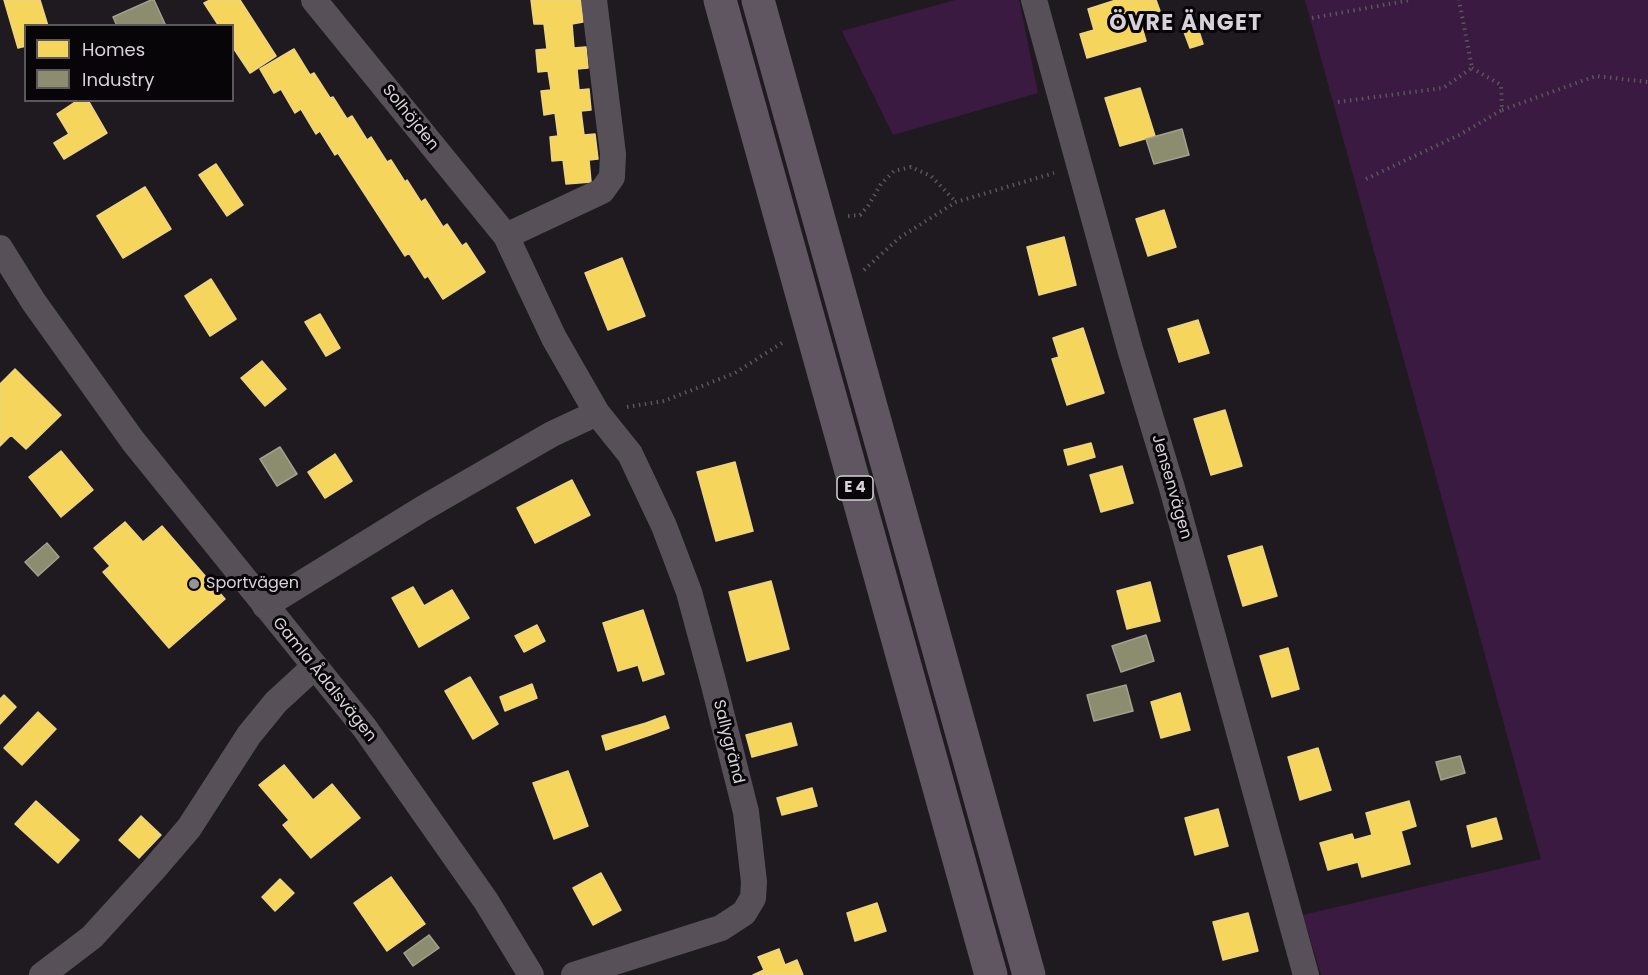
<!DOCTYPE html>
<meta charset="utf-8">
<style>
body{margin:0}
#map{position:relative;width:1648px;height:975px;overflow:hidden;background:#1f1a20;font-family:Poppins,sans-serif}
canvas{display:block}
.legend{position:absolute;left:24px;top:24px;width:210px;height:78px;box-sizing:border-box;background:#080509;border:2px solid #5b575c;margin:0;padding:8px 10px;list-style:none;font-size:18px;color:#d7d1d8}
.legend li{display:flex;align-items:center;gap:12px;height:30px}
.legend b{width:30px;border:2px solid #5b575c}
</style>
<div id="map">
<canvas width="1648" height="975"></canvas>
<ul class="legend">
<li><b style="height:16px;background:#f6d55c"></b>Homes</li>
<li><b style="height:16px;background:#8c8c6e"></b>Industry</li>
</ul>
</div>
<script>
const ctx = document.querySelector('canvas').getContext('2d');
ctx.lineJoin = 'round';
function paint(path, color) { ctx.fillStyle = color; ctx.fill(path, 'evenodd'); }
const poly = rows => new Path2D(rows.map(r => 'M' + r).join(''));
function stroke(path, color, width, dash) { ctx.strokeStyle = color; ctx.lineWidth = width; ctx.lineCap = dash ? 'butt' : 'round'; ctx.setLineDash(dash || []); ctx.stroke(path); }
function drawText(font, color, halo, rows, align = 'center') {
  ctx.font = font + ' Poppins,sans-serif'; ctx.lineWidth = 6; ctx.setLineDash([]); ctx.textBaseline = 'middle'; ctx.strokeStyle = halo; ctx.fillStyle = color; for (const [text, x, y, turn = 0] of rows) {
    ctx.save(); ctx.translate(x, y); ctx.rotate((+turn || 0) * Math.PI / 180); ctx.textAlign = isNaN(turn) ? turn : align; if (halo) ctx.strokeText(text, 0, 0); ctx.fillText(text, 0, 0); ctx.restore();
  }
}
const green = poly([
 [955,0,1019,0,1038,93,893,135,842,31],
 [1305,0,1648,0,1648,975,1321,975,1303,915,1541,859]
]);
const homes = poly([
 [4,0,40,0,48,26,26,26,26,46,18,48,4,0],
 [210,0,240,0,276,56,250,73,232,46,232,26,219,26,204,3,210,0],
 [531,0,581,0,583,22,572,24,574,48,586,47,588,68,577,69,579,90,589,89,591,110,581,111,584,135,595,134,598,159,589,160,591,182,566,184,563,160,552,161,550,137,558,136,555,113,544,115,541,91,551,90,548,71,538,72,536,50,547,49,544,24,534,24,531,0],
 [1116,0,1156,0,1160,11,1139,17,1146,41,1087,58,1080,34,1094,30,1088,9,1116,0],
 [1198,28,1203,44,1190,48,1184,32,1198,28],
 [294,49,310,75,314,73,330,98,333,97,347,119,352,116,367,140,371,137,387,162,391,160,405,182,407,180,421,202,425,199,443,227,447,224,462,246,466,243,485,272,443,299,428,276,425,278,409,253,405,256,338,153,335,155,320,131,316,134,301,109,295,113,281,89,274,93,260,69,294,49],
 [1140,88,1155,136,1120,146,1105,98,1140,88],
 [78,100,88,100,107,133,64,159,54,143,69,134,57,114,78,100],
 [216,164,243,205,227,216,199,175,216,164],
 [145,187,171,229,123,258,97,216,145,187],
 [1164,210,1176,247,1148,256,1136,219,1164,210],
 [1064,237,1076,285,1039,295,1027,247,1064,237],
 [622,258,645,316,608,330,585,273,622,258],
 [211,279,236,319,210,336,185,296,211,279],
 [320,314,340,348,326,356,305,322,320,314],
 [1198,320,1209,353,1179,362,1168,329,1198,320],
 [1083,328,1104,393,1067,405,1052,359,1059,357,1053,338,1083,328],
 [262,361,286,389,265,406,241,378,262,361],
 [15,369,61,415,26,449,11,435,0,446,0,384,15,369],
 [1225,410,1242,466,1211,475,1194,419,1225,410],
 [1091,443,1095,457,1068,465,1064,450,1091,443],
 [61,451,93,490,61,517,29,477,61,451],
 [335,454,352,481,325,498,308,472,335,454],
 [735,462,753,531,716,541,697,472,735,462],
 [1122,466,1133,503,1101,512,1090,475,1122,466],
 [572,480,590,515,535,543,517,508,572,480],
 [125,522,143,542,162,526,225,599,169,648,103,572,110,566,94,548,125,522],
 [1262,546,1277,596,1243,606,1228,556,1262,546],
 [771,581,789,649,747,661,729,592,771,581],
 [1150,582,1160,621,1127,629,1117,591,1150,582],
 [413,587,424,606,452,590,469,618,419,647,392,598,413,587],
 [643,610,664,674,643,681,638,665,618,671,603,623,643,610],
 [537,625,545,641,524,652,515,636,537,625],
 [1288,648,1299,689,1272,697,1260,656,1288,648],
 [470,677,498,724,473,739,445,691,470,677],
 [532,684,537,698,505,711,500,697,532,684],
 [1180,693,1190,730,1161,738,1151,702,1180,693],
 [4,695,16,707,0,724,0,699,4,695],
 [38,712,56,729,22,765,4,748,38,712],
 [665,716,669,728,650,735,646,723,665,716],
 [646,723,650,735,606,750,602,736,646,723],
 [791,723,797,745,752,757,746,735,791,723],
 [1318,748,1331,790,1300,800,1288,757,1318,748],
 [284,765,313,800,332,784,360,818,311,858,283,825,289,820,259,785,284,765],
 [568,771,588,826,554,839,533,783,568,771],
 [812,788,817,806,782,815,777,798,812,788],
 [36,801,79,840,58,863,15,824,36,801],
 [1409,801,1416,826,1401,831,1410,864,1362,877,1358,862,1328,870,1320,843,1352,834,1354,840,1372,835,1366,813,1409,801],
 [1218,809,1228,846,1195,855,1185,818,1218,809],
 [141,816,161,835,139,858,119,840,141,816],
 [1496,818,1502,839,1472,847,1467,826,1496,818],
 [601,873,621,910,593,925,573,888,601,873],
 [391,877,425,924,387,951,354,903,391,877],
 [280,879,294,893,275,911,262,897,280,879],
 [877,903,886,931,855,941,847,913,877,903],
 [1248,913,1258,951,1223,960,1213,922,1248,913],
 [779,949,785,965,797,960,803,975,753,975,764,970,758,957,779,949]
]);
const industry = poly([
 [151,0,154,0,166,26,117,26,113,17,151,0],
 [1182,129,1189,155,1154,164,1146,139,1182,129],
 [280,447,297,474,277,486,260,459,280,447],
 [47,543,59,557,38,576,25,562,47,543],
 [1146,635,1154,661,1121,672,1112,646,1146,635],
 [1126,685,1133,711,1094,721,1087,695,1126,685],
 [1460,756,1465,773,1441,780,1436,762,1460,756],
 [429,935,439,948,413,966,404,953,429,935]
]);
const path = poly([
 [1312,18,1411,0],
 [1338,102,1443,88,1472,68,1459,0],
 [1502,110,1596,76,1648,82],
 [1366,179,1459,135,1502,110,1501,85,1472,68],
 [848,216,860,215,868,206,881,184,894,171,911,167,931,176,956,202],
 [864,270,899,238,956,202,1054,173],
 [627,407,664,401,735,373,785,341]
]);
const street = poly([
 [314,0,506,236,554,338,597,413,630,454,664,526,689,592,713,681,746,812,754,882,753,898,744,913,721,928,574,975],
 [1034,0,1130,349,1172,488,1306,975],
 [506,236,602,191,612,177,613,154,594,0],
 [0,248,33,301,133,441,364,727,486,901,531,975],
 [265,606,422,509,552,434,597,413],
 [42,975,92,937,153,870,189,828,249,735,276,702,314,667]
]);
const highway = poly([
 [720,0,991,975],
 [758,0,1029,975]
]);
const markers = [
 [194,584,6,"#979198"]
];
const shields = [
 [855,488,36]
];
const shieldNames = [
 ["E 4",855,488]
];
const streetNames = [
 ["Solhöjden",410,118,51],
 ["Jensenvägen",1171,487,74],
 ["Gamla Ådalsvägen",324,680,51],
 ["Sallygränd",728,742,76]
];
const poiNames = [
 ["Sportvägen",206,584]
];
const districtNames = [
 ["ÖVRE ÄNGET",1186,24]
];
paint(green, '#3b1a42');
paint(homes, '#f6d55c');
stroke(homes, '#edd481', 1.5);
paint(industry, '#8c8c6e');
stroke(industry, '#a2a18e', 1.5);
stroke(path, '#5a565c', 4, [1.5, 4.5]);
stroke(street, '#575059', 26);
stroke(highway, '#605662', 33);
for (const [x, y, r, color] of markers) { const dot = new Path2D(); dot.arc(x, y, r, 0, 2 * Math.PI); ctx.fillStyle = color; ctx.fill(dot); stroke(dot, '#080509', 2); }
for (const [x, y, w] of shields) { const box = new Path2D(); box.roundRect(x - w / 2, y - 12, w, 24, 4.5); ctx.fillStyle = '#080509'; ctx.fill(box); stroke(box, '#d7d1d8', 1.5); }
drawText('bold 15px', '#d7d1d8', null, shieldNames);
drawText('16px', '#d7d1d8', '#080509', streetNames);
drawText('16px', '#d7d1d8', '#080509', poiNames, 'left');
ctx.letterSpacing = '1.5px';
drawText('bold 22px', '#d7d1d8', '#080509', districtNames);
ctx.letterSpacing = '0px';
</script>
